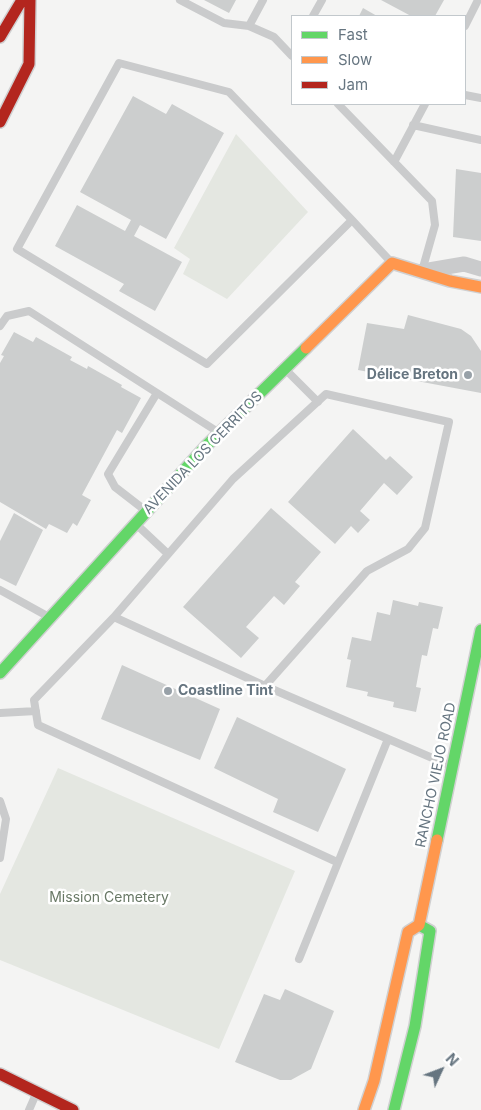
<!DOCTYPE html>
<meta charset="utf-8">
<style>
body{margin:0}
#map{position:relative;width:481px;height:1110px;overflow:hidden;background:#f4f4f3;font-family:Inter,sans-serif}
canvas{display:block}
.legend{position:absolute;left:291px;top:15px;width:175px;height:90px;box-sizing:border-box;background:#fff;border:1px solid #c2c8cc;margin:0;padding:6px 9px;list-style:none;font-size:15px;color:#667580}
.legend li{display:flex;align-items:center;gap:10px;height:25px}
.legend b{width:25px;border:1px solid #c2c8cc}
.north{position:absolute;left:416px;top:1045px;width:50px;height:50px;-webkit-text-stroke:4px #fff;paint-order:stroke;rotate:47deg;font-size:14px;font-weight:700;line-height:20px;text-align:center;color:#667580}
.north::after{content:'';display:block;margin:auto;width:18px;height:22px;background:#667580;clip-path:polygon(50% 0,100% 100%,50% 72%,0 100%)}
</style>
<div id="map">
<canvas width="481" height="1110"></canvas>
<ul class="legend">
<li><b style="height:6px;background:#63d668"></b>Fast</li>
<li><b style="height:6px;background:#ff974d"></b>Slow</li>
<li><b style="height:6px;background:#b3261e"></b>Jam</li>
</ul>
<div class="north">N</div>
</div>
<script>
const ctx = document.querySelector('canvas').getContext('2d');
ctx.lineJoin = 'round';
function paint(path, color) { ctx.fillStyle = color; ctx.fill(path, 'evenodd'); }
const poly = rows => new Path2D(rows.map(r => 'M' + r).join(''));
function stroke(path, color, width, dash) { ctx.strokeStyle = color; ctx.lineWidth = width; ctx.lineCap = dash ? 'butt' : 'round'; ctx.setLineDash(dash || []); ctx.stroke(path); }
function drawText(font, color, halo, rows, align = 'center') {
  ctx.font = font + ' Inter,sans-serif'; ctx.lineWidth = 5; ctx.setLineDash([]); ctx.textBaseline = 'middle'; ctx.strokeStyle = halo; ctx.fillStyle = color; for (const [text, x, y, turn = 0] of rows) {
    ctx.save(); ctx.translate(x, y); ctx.rotate((+turn || 0) * Math.PI / 180); ctx.textAlign = isNaN(turn) ? turn : align; if (halo) ctx.strokeText(text, 0, 0); ctx.fillText(text, 0, 0); ctx.restore();
  }
}
const green = poly([
 [236,134,308,212,227,299,183,274,190,259,174,248],
 [58,768,295,871,219,1049,0,960,0,894]
]);
const building = poly([
 [204,0,236,0,229,13],
 [381,0,444,0,435,16,411,16],
 [363,8,377,16,359,16],
 [133,96,166,114,172,104,224,133,166,239,140,225,134,236,182,262,155,311,119,291,124,284,55,246,77,205,125,231,131,220,80,192],
 [456,169,481,173,481,241,453,237],
 [408,315,461,329,471,336,481,351,481,393,358,370,367,323,404,329],
 [14,332,33,342,36,337,72,357,70,360,87,369,88,366,122,385,121,387,141,398,122,433,117,430,82,495,91,500,77,526,73,523,67,533,49,524,46,529,0,502,0,363,4,356,1,355],
 [353,429,386,460,390,456,413,477,397,495,384,483,360,511,370,520,358,533,351,526,335,544,288,502],
 [271,508,321,552,295,582,300,586,284,605,274,596,246,627,259,638,241,658,183,607],
 [14,513,43,530,16,586,0,578,0,541],
 [393,600,418,606,419,602,443,607,438,629,433,628,427,656,422,655,416,687,421,688,416,712,393,707,394,702,367,696,368,692,346,687,351,660,347,659,352,637,371,641,377,612,390,615],
 [122,665,220,709,200,760,101,719],
 [237,717,346,769,318,832,273,812,278,799,214,768],
 [285,989,334,1011,311,1069,291,1080,280,1080,235,1062,264,994,280,1000]
]);
const lane = poly([
 [180,0,224,23,249,26,274,37,292,56],
 [313,16,322,0],
 [249,26,263,0],
 [465,26,478,0],
 [465,95,481,98],
 [338,104,432,201,435,225,422,271],
 [413,125,481,140],
 [394,162,425,104],
 [352,220,207,364,17,249,119,63,229,92,352,220,391,262],
 [0,326,7,316,29,311,218,432],
 [286,370,318,402],
 [146,511,115,487,108,474,157,393],
 [137,525,168,554],
 [0,590,49,617],
 [114,617,233,479,326,394,449,422,425,528,408,549,367,571,265,686],
 [0,713,36,711],
 [0,801,6,819,0,858],
 [337,862,38,725,34,700,114,617,265,686,451,766],
 [299,959,388,739],
 [29,1110,36,1094]
]);
const street = poly([
 [423,271,464,264,481,269]
]);
const fast = poly([
 [0,673,207,445,306,348],
 [437,840,481,630],
 [394,1110,415,1026,430,931,419,925]
]);
const slow = poly([
 [306,348,392,263,450,281,481,287],
 [364,1110,374,1081,408,932,419,925,437,840]
]);
const jam = poly([
 [0,37,22,0],
 [0,122,29,64,30,0],
 [0,1074,73,1110]
]);
const markers = [
 [468,375,5,"#98a1a8"],
 [168,691,5,"#98a1a8"]
];
const poiNames = [
 ["Délice Breton",458,375],
 ["Coastline Tint",178,691,"left"]
];
const streetNames = [
 ["AVENIDA LOS CERRITOS",203,453,-46],
 ["RANCHO VIEJO ROAD",436,775,-78]
];
const parkNames = [
 ["Mission Cemetery",109,898]
];
paint(green, '#e4e7e1');
paint(building, '#cccece');
stroke(fast, '#d0d0d1', 14);
stroke(slow, '#d0d0d1', 14);
stroke(jam, '#d0d0d1', 14);
stroke(lane, '#cacbcc', 8);
stroke(street, '#cacbcc', 15);
stroke(fast, '#63d668', 11);
stroke(slow, '#ff974d', 11);
stroke(jam, '#b3261e', 11);
for (const [x, y, r, color] of markers) { const dot = new Path2D(); dot.arc(x, y, r, 0, 2 * Math.PI); ctx.fillStyle = color; ctx.fill(dot); stroke(dot, '#fff', 2); }
drawText('bold 14px', '#667580', '#fff', poiNames, 'right');
drawText('14px', '#667580', '#fff', streetNames);
drawText('14px', '#687865', '#fff', parkNames);
</script>
